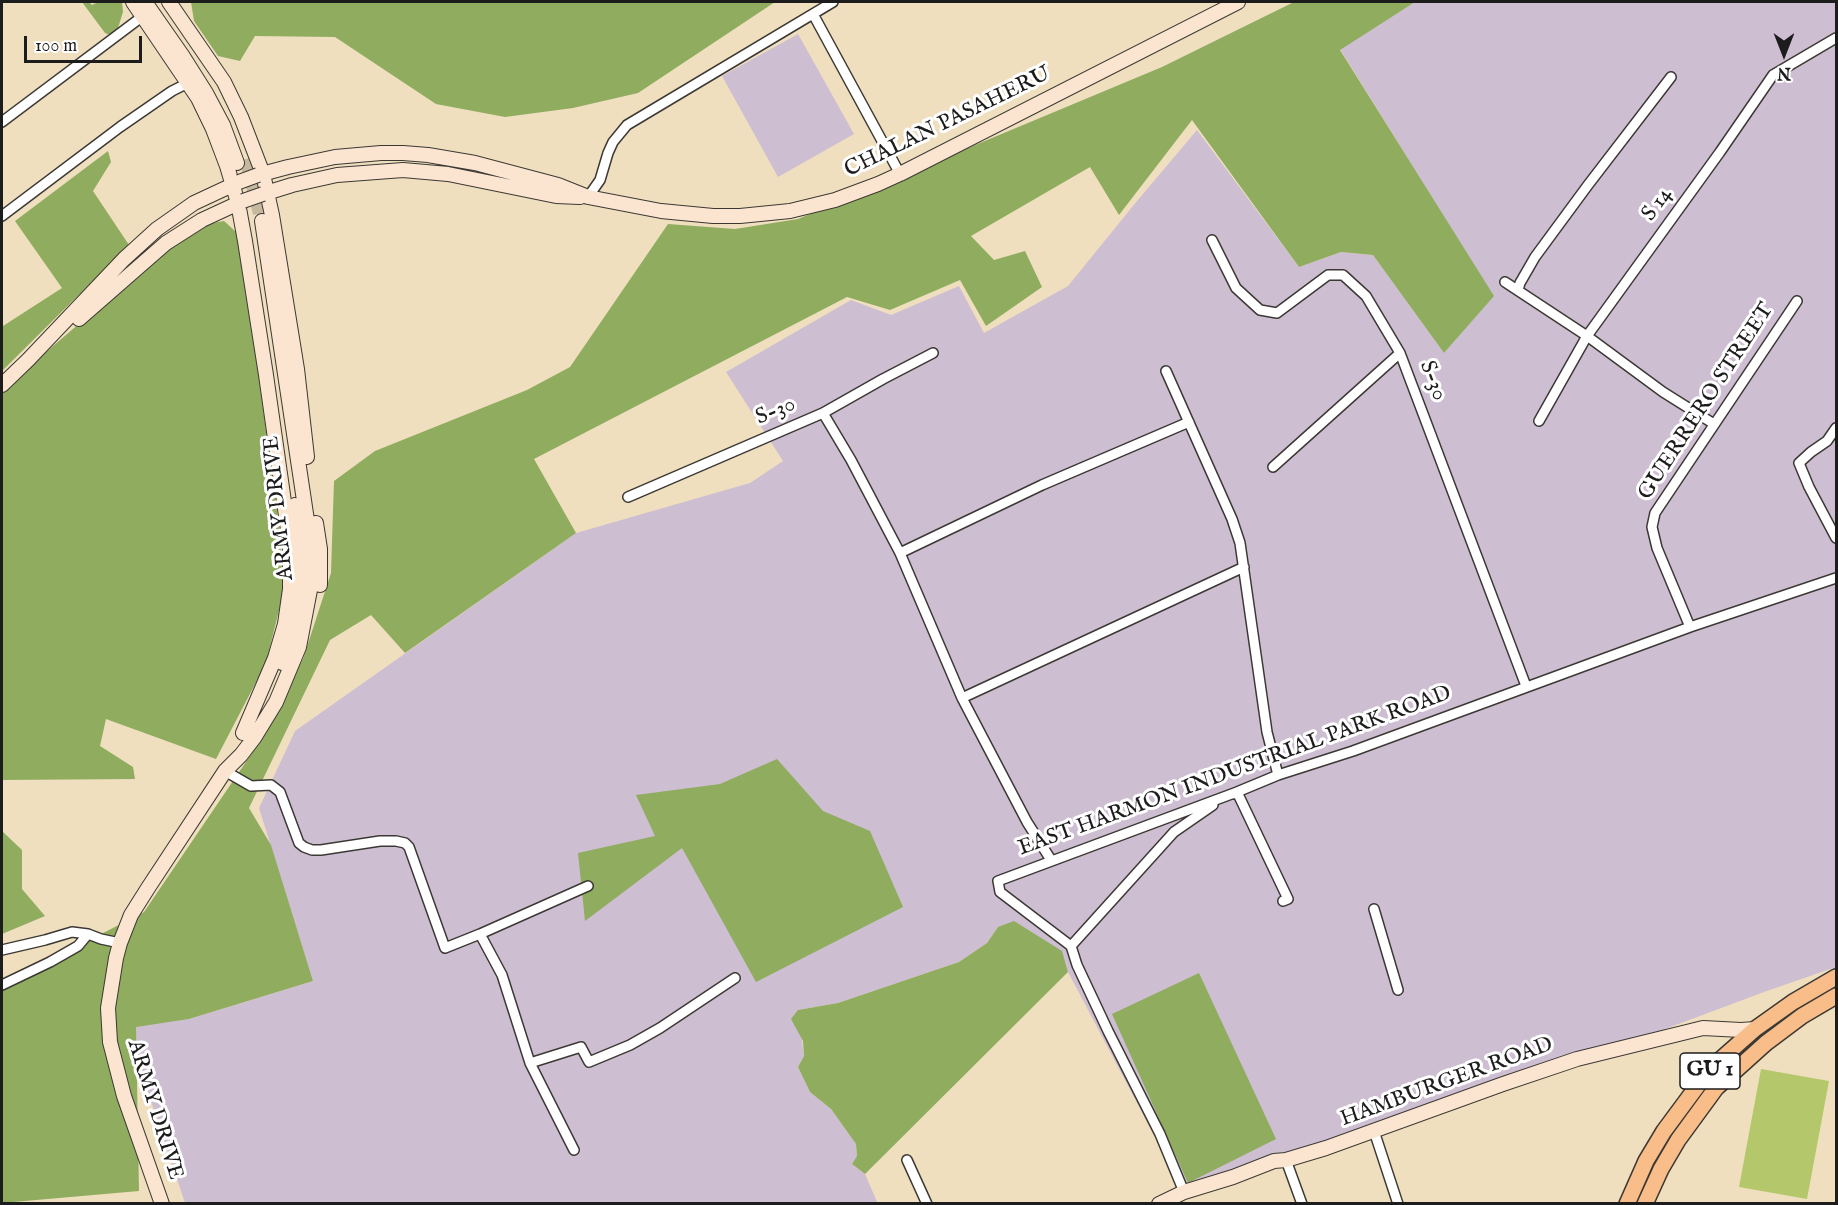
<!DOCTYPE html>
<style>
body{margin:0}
#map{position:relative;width:1838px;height:1205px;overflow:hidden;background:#efdfbf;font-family:"IM FELL English",serif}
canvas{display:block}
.frame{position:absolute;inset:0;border:3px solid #1c1c1c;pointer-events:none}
.north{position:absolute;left:1754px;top:24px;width:60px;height:60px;-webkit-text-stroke:4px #fff;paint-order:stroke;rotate:180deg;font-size:16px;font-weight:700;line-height:24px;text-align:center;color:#1c1c1c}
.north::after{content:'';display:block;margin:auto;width:21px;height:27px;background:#1c1c1c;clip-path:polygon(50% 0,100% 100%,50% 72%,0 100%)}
.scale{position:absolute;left:24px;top:36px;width:118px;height:27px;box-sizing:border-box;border:3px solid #1c1c1c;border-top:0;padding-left:8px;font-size:18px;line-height:21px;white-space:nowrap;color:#1c1c1c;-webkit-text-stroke:4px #fff;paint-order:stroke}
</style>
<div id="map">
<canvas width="1838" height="1205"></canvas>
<div class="frame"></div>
<div class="north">N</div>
<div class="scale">100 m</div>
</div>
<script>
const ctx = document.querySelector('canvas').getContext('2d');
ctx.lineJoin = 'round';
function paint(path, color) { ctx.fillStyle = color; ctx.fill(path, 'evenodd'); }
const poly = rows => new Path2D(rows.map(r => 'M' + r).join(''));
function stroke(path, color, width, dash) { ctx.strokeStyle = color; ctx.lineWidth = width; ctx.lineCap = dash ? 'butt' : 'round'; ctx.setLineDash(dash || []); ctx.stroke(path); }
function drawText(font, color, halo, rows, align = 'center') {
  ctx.font = font + ' "IM FELL English",serif'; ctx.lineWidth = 6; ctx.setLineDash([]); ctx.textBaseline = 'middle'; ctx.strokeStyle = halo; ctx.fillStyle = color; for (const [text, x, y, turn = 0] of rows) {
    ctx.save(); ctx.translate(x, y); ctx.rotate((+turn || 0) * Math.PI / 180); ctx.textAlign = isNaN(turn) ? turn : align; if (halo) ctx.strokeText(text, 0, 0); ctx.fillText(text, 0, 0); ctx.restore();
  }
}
const industrial = poly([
 [1415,2,1836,2,1836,967,1764,992,1609,1050,1184,1192,1068,972,1065,961,998,927,987,943,959,962,838,1003,798,1010,804,1056,798,1067,810,1092,831,1109,856,1144,857,1157,852,1164,865,1174,878,1204,185,1203,136,1056,136,1026,189,1019,313,981,259,808,295,731,576,533,750,483,783,461,726,372,851,300,891,315,959,286,984,333,1068,286,1137,201,1197,130,1299,267,1341,252,1373,255,1444,353,1493,296,1340,49],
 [798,34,854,134,778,177,722,76]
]);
const green = poly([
 [1761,1069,1829,1081,1807,1199,1739,1187]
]);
const forest = poly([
 [82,2,89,2,92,5,98,2,122,2,123,12,118,28,110,35,105,33],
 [191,2,775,2,638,93,573,108,505,117,436,104,335,37,255,36,240,61,218,56,194,21],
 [1294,2,1415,2,1340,50,1494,296,1444,353,1373,255,1341,252,1299,267,1192,120,1119,215,1090,167,971,236,994,260,1025,251,1042,287,986,326,960,280,890,310,847,297,534,459,576,533,405,653,371,615,330,640,249,808,271,845,313,981,189,1019,136,1027,139,1191,2,1203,2,985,144,912,252,753,303,659,331,573,334,481,375,451,527,390,570,367,668,224,735,229,798,219,1162,67],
 [108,151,111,162,93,191,129,245,2,371,2,324,3,326,62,288,15,221],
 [224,221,236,232,259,379,279,526,284,590,266,663,216,759,106,719,100,746,133,767,135,779,2,780,2,394,32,364,142,270,201,225],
 [777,759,823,811,870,831,903,907,756,982,682,848,585,921,578,853,655,836,636,795,720,784],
 [2,831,22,850,22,889,45,916,2,934],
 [1014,921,1062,951,1068,972,865,1174,852,1164,857,1156,856,1144,831,1109,810,1092,798,1067,804,1056,803,1041,791,1019,798,1010,838,1003,959,962,987,943,998,927],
 [1199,973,1276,1139,1188,1183,1112,1014]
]);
const secondaryTunnel = poly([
 [246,159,262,221]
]);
const street = poly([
 [813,14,900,174],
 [2,122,143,16],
 [588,197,600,180,608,153,613,142,627,125,833,2],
 [2,216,120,127,172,91,188,83],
 [1212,240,1236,288,1260,310,1277,313,1328,275,1343,275,1366,296,1400,353,1526,686],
 [1505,282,1587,336,1663,392,1714,424],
 [1518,290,1520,283,1535,257,1588,185,1671,77],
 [1166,371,1232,519,1240,543,1267,732,1278,775],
 [823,413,851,460,900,553,962,698,1027,822,1051,860],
 [1539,421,1587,336,1720,152,1773,75,1836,38],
 [1836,428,1827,441,1811,452,1799,463,1809,487,1836,538],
 [1273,467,1400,353],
 [628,497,823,413,883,379,933,353],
 [900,553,1042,485,1189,422],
 [1690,627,1657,548,1652,527,1655,513,1797,301],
 [962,698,1244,567],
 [225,771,251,786,271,785,280,792,299,843,304,847,312,850,321,850,380,841,396,841,405,843,409,847,445,948,480,934,502,975,530,1063,574,1150],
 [1233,794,1237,792,1288,899,1283,901],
 [1374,909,1398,990],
 [480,934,588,886],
 [1071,946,1174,832,1213,805],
 [2,950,45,940,72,932,88,934,101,939,120,943],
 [2,985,50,962,78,946,88,934],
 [530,1063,581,1047,589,1062,630,1045,660,1028,735,978],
 [1374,1131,1398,1204],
 [907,1160,927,1204],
 [1286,1160,1302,1204],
 [1184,1192,1160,1134,1108,1031,1077,965,1071,946,1000,892,998,881,1237,792,1278,775,1353,751,1690,627,1836,578]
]);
const secondary = poly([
 [133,2,198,98,213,129,227,166,238,203,245,241,266,375,288,530,290,551,290,589,285,624,275,658,243,733],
 [145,2,182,55,206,93,223,125,237,163],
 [169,2,224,82,241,117,263,174,272,215,297,369,307,457],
 [258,175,288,167,335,157,381,153,403,153,428,155,475,163,558,185,588,197,661,211,713,216,740,216,790,211,835,200,878,184,900,174,1238,2],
 [263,194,292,185,337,175,403,170,448,174,556,196,580,197],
 [79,319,166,243,202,220,243,201],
 [2,385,28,360,124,259,157,229,194,203,239,182],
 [316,523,320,549,320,585],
 [282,663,294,628,300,591,300,552,295,505],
 [162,1204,124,1096,110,1042,108,1008,116,958,120,943,131,915,148,888,225,771,241,755,254,738,276,702,299,647,310,590,311,569,308,527,262,221],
 [1159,1204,1184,1192,1233,1177,1274,1161,1286,1160,1326,1148,1503,1084,1577,1059,1703,1028,1741,1030,1755,1029]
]);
const primary = poly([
 [1627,1204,1646,1161,1664,1131,1704,1077,1721,1059,1755,1029,1793,1002,1836,977],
 [1645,1204,1661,1169,1678,1140,1716,1088,1766,1043,1802,1016,1836,996]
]);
const secondaryBridge = poly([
 [239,182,258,175],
 [243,201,263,194]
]);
const shields = [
 [1710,1071,60]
];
const shieldNames = [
 ["GU 1",1710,1071]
];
const streetNames = [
 ["CHALAN PASAHERU",948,123,-26],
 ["S 14",1658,205,-54],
 ["S-30",1432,381,69],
 ["GUERRERO STREET",1707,402,-57],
 ["S-30",776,412,-23],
 ["ARMY DRIVE",280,508,-96],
 ["EAST HARMON INDUSTRIAL PARK ROAD",1235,772,-20],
 ["HAMBURGER ROAD",1447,1083,-20],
 ["ARMY DRIVE",154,1110,73]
];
paint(industrial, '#cebed2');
paint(green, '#b4c76b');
paint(forest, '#8fac5f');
stroke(secondaryTunnel, '#c5b89e', 14, [14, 7]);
stroke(street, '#3c3934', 12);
stroke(secondary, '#3c3934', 16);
stroke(primary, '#3c3934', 18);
stroke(street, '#fff', 9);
stroke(secondary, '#fce5d0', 14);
stroke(primary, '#f8bd89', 15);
stroke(secondaryBridge, '#3c3934', 16, []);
stroke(secondaryBridge, '#fce5d0', 14);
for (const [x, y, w] of shields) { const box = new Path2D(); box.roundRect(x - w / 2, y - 18, w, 36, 4.5); ctx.fillStyle = '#fff'; ctx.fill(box); stroke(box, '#1c1c1c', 1.5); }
drawText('bold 21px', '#1c1c1c', null, shieldNames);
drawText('22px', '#1c1c1c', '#fff', streetNames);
</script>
